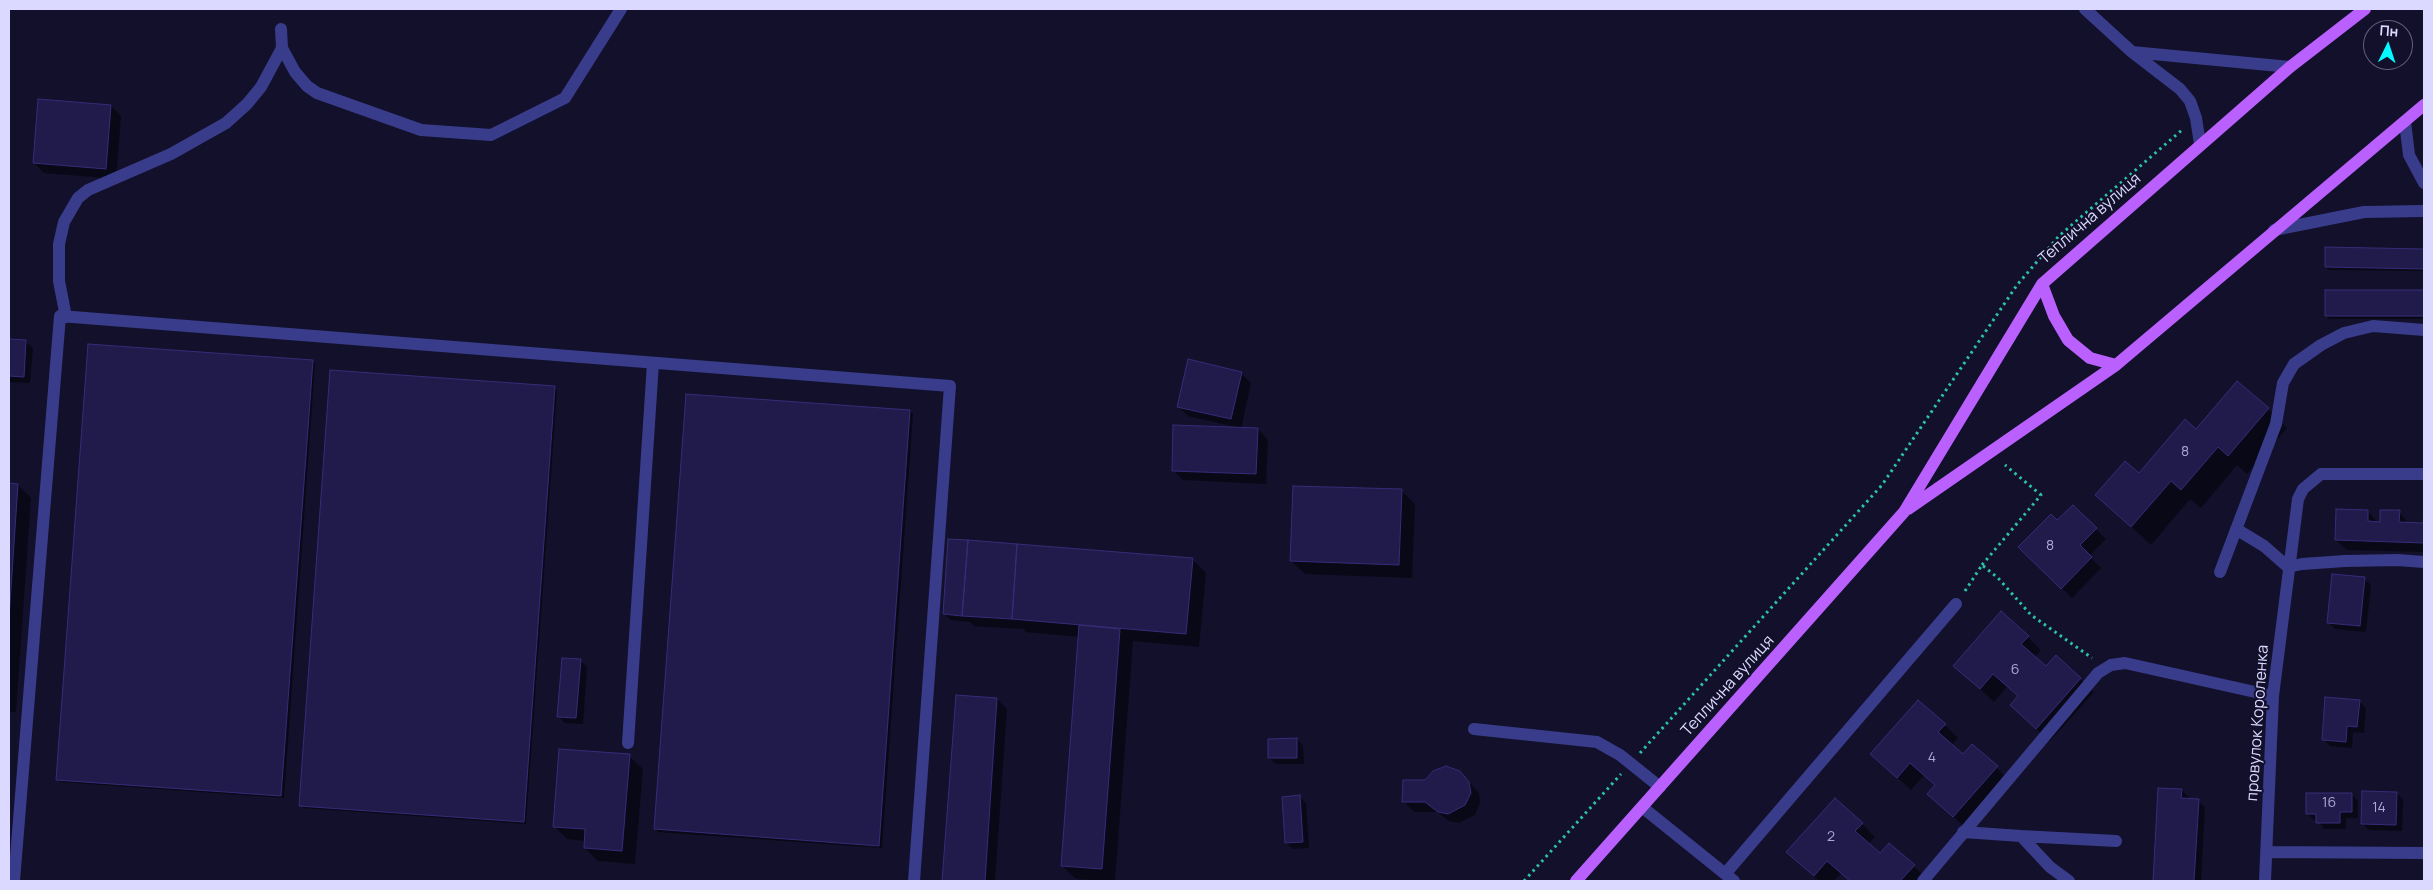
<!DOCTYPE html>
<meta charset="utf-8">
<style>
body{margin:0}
#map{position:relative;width:2433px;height:890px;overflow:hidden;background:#12102a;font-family:Manrope,sans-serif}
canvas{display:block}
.frame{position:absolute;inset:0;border:10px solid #dbd9ff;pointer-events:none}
.north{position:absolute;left:2363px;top:20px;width:50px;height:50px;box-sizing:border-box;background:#12102a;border:1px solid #62607f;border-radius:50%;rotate:4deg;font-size:14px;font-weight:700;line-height:20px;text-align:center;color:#dbd9ff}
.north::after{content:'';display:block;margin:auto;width:18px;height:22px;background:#05f7ff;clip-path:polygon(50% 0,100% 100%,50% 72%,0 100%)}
</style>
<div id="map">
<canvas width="2433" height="890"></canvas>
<div class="frame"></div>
<div class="north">Пн</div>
</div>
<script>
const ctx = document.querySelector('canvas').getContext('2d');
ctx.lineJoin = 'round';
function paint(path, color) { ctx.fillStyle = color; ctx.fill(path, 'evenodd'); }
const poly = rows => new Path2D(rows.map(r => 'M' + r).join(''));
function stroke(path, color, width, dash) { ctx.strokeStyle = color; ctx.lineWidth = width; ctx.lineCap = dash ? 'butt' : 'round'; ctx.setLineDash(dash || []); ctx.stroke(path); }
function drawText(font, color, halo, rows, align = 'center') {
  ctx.font = font + ' Manrope,sans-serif'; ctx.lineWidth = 4; ctx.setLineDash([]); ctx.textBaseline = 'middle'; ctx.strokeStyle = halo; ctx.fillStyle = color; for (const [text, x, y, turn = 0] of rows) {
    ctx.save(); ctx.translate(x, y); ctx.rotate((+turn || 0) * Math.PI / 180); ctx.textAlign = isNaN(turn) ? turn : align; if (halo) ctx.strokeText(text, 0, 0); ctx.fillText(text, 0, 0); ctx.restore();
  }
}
const shadow = poly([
 [111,106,121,116,116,179,44,173,34,163],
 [2326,249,2424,250,2424,271,2329,270,2326,267],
 [2326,291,2424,292,2424,319,2329,319,2326,316],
 [9,340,26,342,33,348,30,383,9,382],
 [312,361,315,364,284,798,60,782,58,779],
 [1241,373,1251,383,1241,429,1258,429,1268,440,1266,484,1183,480,1173,470,1236,427,1188,416,1178,406],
 [554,388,557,391,526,824,303,808,300,805],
 [687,395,910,411,913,414,882,848,658,832,655,829],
 [2268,409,2287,428,2247,474,2237,465,2201,508,2190,499,2151,545,2097,495,2139,474,2196,430],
 [9,484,18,485,31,498,16,712,9,712],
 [1401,490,1415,504,1412,578,1305,574,1291,561],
 [2073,507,2106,539,2089,556,2101,568,2072,598,2020,547,2057,522],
 [2368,511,2378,523,2381,523,2399,512,2409,524,2424,524,2424,515,2424,552,2347,550,2336,540],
 [1192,559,1206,573,1199,647,1133,641,1115,881,1076,879,1062,866,1080,637,1026,632,1023,629,974,626,970,622,951,620,944,614],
 [2364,579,2371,585,2366,632,2335,629,2328,622],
 [2028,637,2041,650,2035,657,2046,668,2056,657,2094,692,2050,741,2025,719,2019,697,2007,687,1994,702,1955,666],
 [580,660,587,667,583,724,565,723,558,716],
 [957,696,997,699,1007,709,995,881,944,881],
 [2359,701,2366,708,2364,733,2353,732,2352,748,2330,746,2323,739],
 [1945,725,1958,738,1951,746,1963,756,1972,745,2010,781,1967,829,1928,794,1936,785,1924,775,1911,790,1871,754],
 [1297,739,1303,746,1304,764,1276,764,1269,758],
 [629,756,643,769,635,864,598,861,585,848,586,841,567,839,554,826],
 [1460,772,1479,793,1480,803,1475,815,1459,823,1449,821,1437,812,1414,812,1404,802,1426,781],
 [2160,789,2182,790,2188,797,2188,800,2198,801,2205,807,2201,881,2154,881],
 [2397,793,2403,800,2402,831,2369,830,2363,824],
 [2352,794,2358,801,2358,818,2346,818,2346,829,2324,829,2318,820,2314,820,2307,814],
 [1300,797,1306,803,1309,848,1293,849,1286,843],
 [1862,824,1875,837,1868,844,1880,855,1914,866,1927,879,1925,881,1850,881,1841,873,1834,881,1819,881,1788,852]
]);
const building = poly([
 [38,99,111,105,106,169,33,163,38,99],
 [2325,247,2424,249,2424,269,2325,267,2325,247],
 [2325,290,2424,290,2424,316,2325,316,2325,290],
 [9,339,26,340,24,377,9,376,9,339],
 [88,344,313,360,281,796,56,780,88,344],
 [1188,359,1242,372,1231,419,1177,407,1188,359],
 [330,370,555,386,524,822,299,806,330,370],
 [2237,381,2269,408,2228,456,2218,447,2181,490,2171,481,2131,527,2095,495,2125,461,2139,473,2185,419,2196,429,2237,381],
 [686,394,910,410,879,846,654,829,686,394],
 [1173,425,1258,428,1256,474,1172,471,1173,425],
 [9,483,18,484,9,618,9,483],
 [1293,486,1402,489,1399,565,1290,561,1293,486],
 [2073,505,2097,528,2080,545,2092,557,2061,589,2018,547,2051,514,2057,520,2073,505],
 [2336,509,2368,510,2368,521,2380,522,2380,510,2400,510,2399,522,2423,523,2424,513,2424,543,2335,540,2336,509],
 [948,539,968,540,962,616,943,614,948,539],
 [968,540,1017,544,1012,619,962,616,968,540],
 [1017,544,1193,558,1186,634,1012,619,1017,544],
 [2332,574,2365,577,2360,626,2327,623,2332,574],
 [2001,611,2029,636,2021,644,2046,666,2056,655,2081,678,2036,729,2010,705,2018,696,1993,674,1980,689,1953,666,2001,611],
 [1079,625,1120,629,1102,869,1061,866,1079,625],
 [562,658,581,659,576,718,557,717,562,658],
 [956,695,997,698,985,881,942,881,956,695],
 [2325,697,2360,700,2357,727,2347,726,2346,742,2322,740,2325,697],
 [1918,700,1946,724,1938,732,1963,754,1972,744,1998,766,1953,817,1927,794,1935,785,1910,763,1897,778,1870,754,1918,700],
 [1297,738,1297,758,1268,758,1268,739,1297,738],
 [559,749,630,754,622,851,584,848,585,829,553,827,559,749],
 [1446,766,1460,771,1469,782,1471,793,1465,805,1448,814,1438,812,1425,802,1402,802,1403,780,1425,780,1433,771,1446,766],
 [2158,788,2182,789,2181,798,2199,799,2194,881,2153,881,2158,788],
 [2362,791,2397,792,2396,825,2361,824,2362,791],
 [2306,793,2352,793,2352,812,2340,812,2340,823,2316,823,2316,814,2306,814,2306,793],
 [1300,795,1303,842,1285,843,1282,797,1300,795],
 [1835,798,1863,823,1855,831,1880,853,1889,843,1915,865,1900,881,1850,881,1827,861,1814,876,1786,852,1835,798]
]);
const path = poly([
 [1982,565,2041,495,2005,465],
 [1965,591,1982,565,1998,578,2031,615,2092,658],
 [1640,753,1882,485,2017,285,2059,236,2182,130],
 [1524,881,1621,774]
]);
const minor = poly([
 [2085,9,2132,52,2180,89,2190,101,2196,118,2200,144],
 [281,29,282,48,295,72,307,86,317,93,421,130,491,135,565,98,621,9],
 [2132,52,2290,67],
 [2405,122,2409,155,2424,183],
 [2274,230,2364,212,2424,211],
 [66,317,59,281,59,244,64,222,78,198,88,190,171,154,226,123,247,104,261,87,282,48],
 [2236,529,2264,546,2288,567],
 [2288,567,2302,564,2345,561,2397,560,2424,562],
 [2220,572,2276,424,2283,383,2294,364,2321,345,2344,333,2373,326,2424,330],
 [1474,729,1597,742,1620,755,1660,787],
 [628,743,653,363],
 [1642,807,1734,881],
 [1963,832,2021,836,2050,867,2069,881],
 [2021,836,2116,841],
 [2268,852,2424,853],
 [1725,874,1956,604],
 [14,881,60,316,950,386,914,881],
 [1923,881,2098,673,2111,665,2125,663,2273,696],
 [2265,881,2273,696,2298,499,2303,489,2321,474,2424,474]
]);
const major = poly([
 [2042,284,2054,316,2068,340,2090,358,2116,365],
 [1908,509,2116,365,2424,105],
 [1576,881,1904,512,2042,284,2290,67,2365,9]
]);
const numberNames = [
 ["8",2185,452],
 ["8",2050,546],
 ["6",2015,670],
 ["4",1932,758],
 ["16",2329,803],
 ["14",2379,808],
 ["2",1831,837]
];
const streetNames = [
 ["Теплична вулиця",2090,219,-41],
 ["Теплична вулиця",1728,686,-48],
 ["провулок Короленка",2258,723,-86]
];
paint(shadow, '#0007');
paint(building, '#211b4c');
stroke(building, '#362c79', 1);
stroke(path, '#2bc1ad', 3, [2.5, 4]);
stroke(minor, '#393c8b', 12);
stroke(major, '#b960ff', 12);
drawText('14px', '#acaad2', null, numberNames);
drawText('16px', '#dbd9ff', '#12102a', streetNames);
</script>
